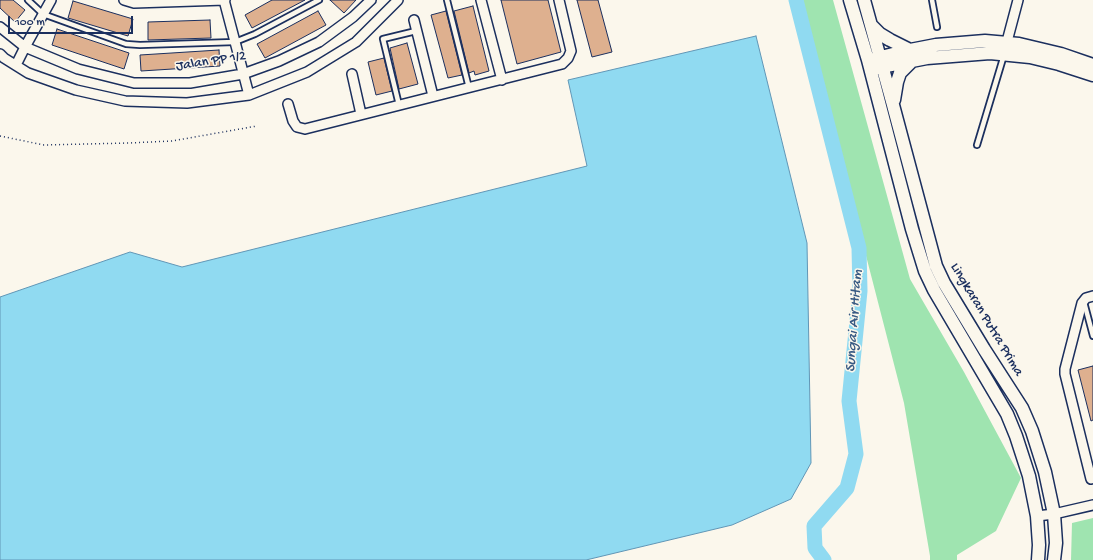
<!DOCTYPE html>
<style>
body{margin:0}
#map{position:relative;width:1093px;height:560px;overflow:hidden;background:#fbf7ec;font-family:"Gochi Hand",sans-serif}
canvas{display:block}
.scale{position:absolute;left:8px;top:16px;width:125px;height:18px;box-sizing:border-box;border:2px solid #1b2f5e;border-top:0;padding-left:5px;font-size:12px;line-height:14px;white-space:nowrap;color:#1b2f5e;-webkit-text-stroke:3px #fbf7ec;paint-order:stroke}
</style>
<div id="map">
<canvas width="1093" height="560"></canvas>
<div class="scale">100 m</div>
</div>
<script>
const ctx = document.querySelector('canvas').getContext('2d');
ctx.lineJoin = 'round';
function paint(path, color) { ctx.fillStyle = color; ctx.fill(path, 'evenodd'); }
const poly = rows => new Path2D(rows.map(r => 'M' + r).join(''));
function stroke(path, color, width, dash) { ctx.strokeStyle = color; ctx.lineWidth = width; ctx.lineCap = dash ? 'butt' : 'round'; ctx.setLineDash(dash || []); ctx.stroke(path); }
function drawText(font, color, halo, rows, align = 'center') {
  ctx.font = font + ' "Gochi Hand",sans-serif'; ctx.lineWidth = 3; ctx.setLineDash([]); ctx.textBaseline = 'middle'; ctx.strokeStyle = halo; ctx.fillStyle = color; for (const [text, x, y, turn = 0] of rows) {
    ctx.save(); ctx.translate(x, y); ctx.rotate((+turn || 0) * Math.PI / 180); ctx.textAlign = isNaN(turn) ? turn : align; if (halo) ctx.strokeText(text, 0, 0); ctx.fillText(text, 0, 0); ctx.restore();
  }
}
const green = poly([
 [803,0,833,0,910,279,964,372,1021,478,996,531,957,555,957,560,930,560,930,556,904,403,823,89],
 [1093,518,1093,560,1071,560,1072,523]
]);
const water = poly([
 [756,36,807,243,811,463,791,499,732,525,586,560,0,560,0,297,130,252,182,267,587,166,568,80,756,36]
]);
const river = poly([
 [796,0,859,248,860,291,849,401,856,454,847,488,814,526,815,548,824,560]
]);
const building = poly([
 [0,0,13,0,25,10,15,22,0,8,0,0],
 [272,0,305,0,252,28,245,15,272,0],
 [330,0,356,0,344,13,330,0],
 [501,0,548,0,561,52,517,64,501,0],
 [577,0,598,0,612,52,592,57,577,0],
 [73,1,133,19,128,36,68,18,73,1],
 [473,6,489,71,475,75,474,71,469,73,454,11,473,6],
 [318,11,326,25,265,58,257,44,318,11],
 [446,11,462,75,448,78,431,15,446,11],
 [210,20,211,38,148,40,148,22,210,20],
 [57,29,129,53,124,69,52,45,57,29],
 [407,43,418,84,399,89,390,48,407,43],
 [219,50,220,66,141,71,140,55,219,50],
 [384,58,392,91,376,95,368,62,384,58],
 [1093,366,1093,420,1091,421,1078,370,1093,366]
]);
const path = poly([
 [0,136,44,145,129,143,172,141,257,126]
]);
const service = poly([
 [28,0,43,14,126,44,140,45,235,42,255,34,319,0],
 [447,0,469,88],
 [932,0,937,27],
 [399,105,383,39,416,31],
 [977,145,1004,55],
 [1084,302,1093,336]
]);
const minor = poly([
 [124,0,134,3,225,0],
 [224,0,249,95],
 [481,0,502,80],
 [414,20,433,96],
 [0,27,25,47,78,69,134,83,190,83,243,74,279,61,319,42,353,17,371,0],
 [1005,49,1018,0],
 [0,54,4,58,28,73,76,90,125,101,187,103,249,95,307,72,356,42,398,0],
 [16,65,25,47,51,0],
 [352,74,361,114],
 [288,104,293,121,297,127,305,129,562,64,568,58,571,51,559,0],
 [1091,479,1065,374,1065,369,1082,303,1086,298,1093,296],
 [1037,516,1054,514,1093,505]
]);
const secondary = poly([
 [850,0,868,60,912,229,925,271,934,290,1007,414,1016,436,1029,476,1037,516,1039,545,1038,560],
 [864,0,893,105,936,266,944,283,984,349,1022,408,1032,431,1045,472,1054,514,1056,543,1054,560],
 [872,26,880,34,890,40,910,50],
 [873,59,905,51,936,45,985,41,1019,44,1061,54,1093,65],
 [876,68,927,58,990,53,1030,57,1059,64,1093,75],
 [894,100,897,82,900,73,912,61]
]);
const streetNames = [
 ["Jalan PP 1/2",211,62,-9],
 ["Lingkaran Putra Prima",986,320,59]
];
const waterNames = [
 ["Sungai Air Hitam",855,321,-86]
];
paint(green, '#9fe4b0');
paint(water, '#90daf1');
stroke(water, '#6196b6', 1);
stroke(river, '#90daf1', 15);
paint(building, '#deb08f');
stroke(building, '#1b2f5e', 1);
stroke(service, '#1b2f5e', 8);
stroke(minor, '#1b2f5e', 12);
stroke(secondary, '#1b2f5e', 15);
stroke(path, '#1b2f5e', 1.5, [1, 3]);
stroke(service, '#fbf7ec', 4.5);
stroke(minor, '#fbf7ec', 9);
stroke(secondary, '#fbf7ec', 12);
drawText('14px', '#1b2f5e', '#fbf7ec', streetNames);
drawText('italic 15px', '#385a83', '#fbf7ec', waterNames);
</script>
